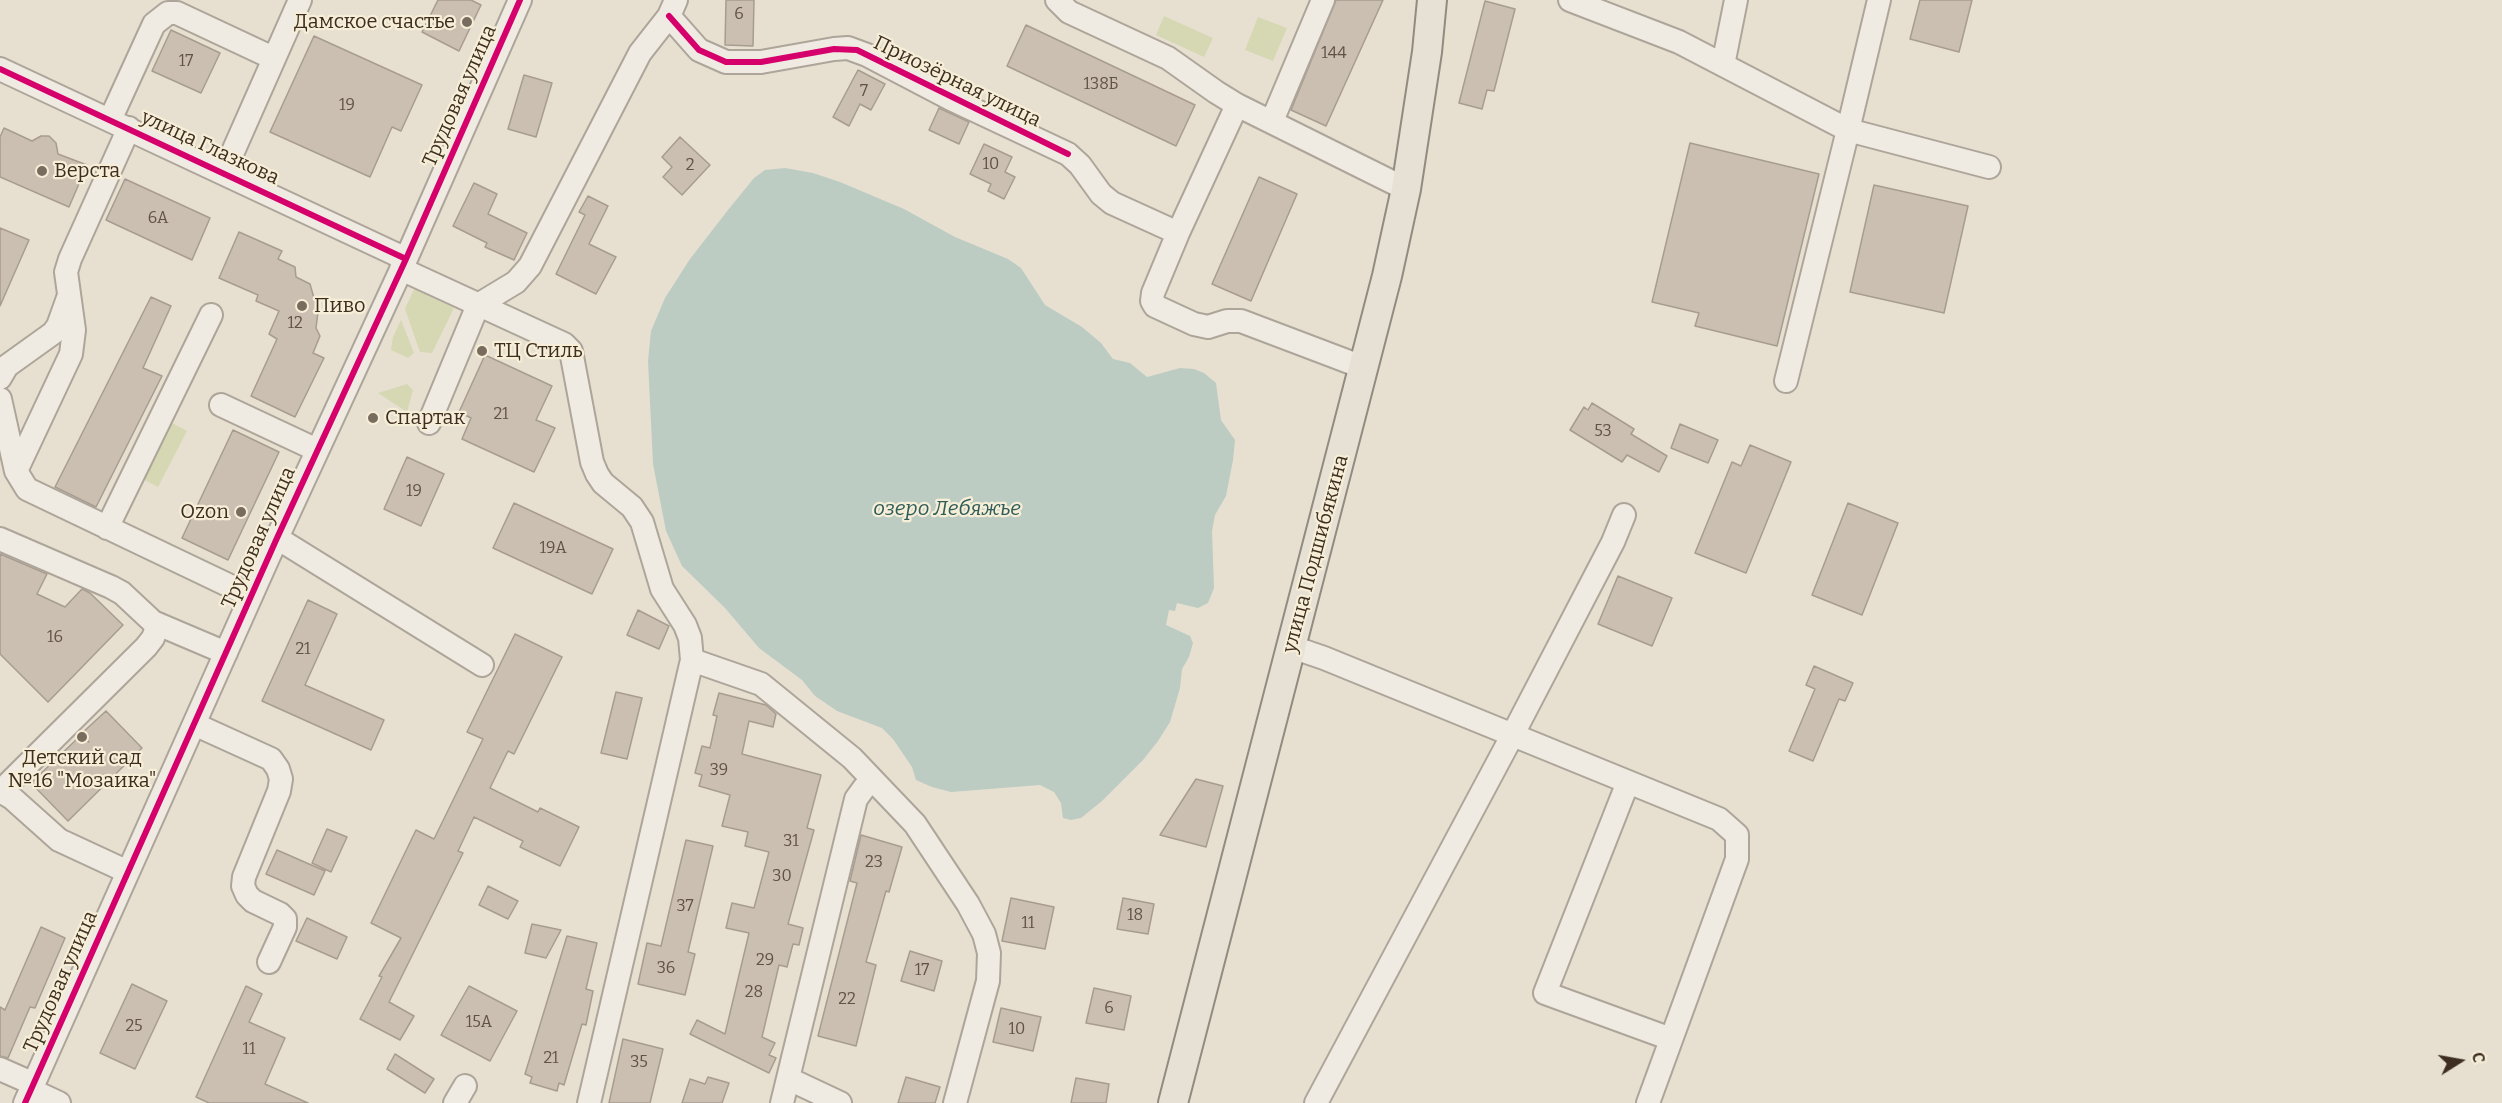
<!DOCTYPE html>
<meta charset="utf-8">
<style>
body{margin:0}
#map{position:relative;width:2502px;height:1103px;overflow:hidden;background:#e7e0d1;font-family:Bitter,serif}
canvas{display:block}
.north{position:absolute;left:2430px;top:1031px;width:60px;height:60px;-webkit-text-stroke:4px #f7eed8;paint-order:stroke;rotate:79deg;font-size:16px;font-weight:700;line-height:24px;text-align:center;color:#3d2e20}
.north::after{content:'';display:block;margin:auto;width:21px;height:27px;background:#3d2e20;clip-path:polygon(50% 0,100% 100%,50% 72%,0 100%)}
</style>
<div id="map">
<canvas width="2502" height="1103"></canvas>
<div class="north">С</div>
</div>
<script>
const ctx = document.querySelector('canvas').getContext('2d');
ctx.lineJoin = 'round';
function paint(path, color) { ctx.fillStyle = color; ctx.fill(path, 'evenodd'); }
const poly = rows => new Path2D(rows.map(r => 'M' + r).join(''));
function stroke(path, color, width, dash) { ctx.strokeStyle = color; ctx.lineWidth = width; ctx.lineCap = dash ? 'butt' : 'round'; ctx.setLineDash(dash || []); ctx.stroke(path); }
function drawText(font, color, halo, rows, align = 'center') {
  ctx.font = font + ' Bitter,serif'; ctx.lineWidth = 4.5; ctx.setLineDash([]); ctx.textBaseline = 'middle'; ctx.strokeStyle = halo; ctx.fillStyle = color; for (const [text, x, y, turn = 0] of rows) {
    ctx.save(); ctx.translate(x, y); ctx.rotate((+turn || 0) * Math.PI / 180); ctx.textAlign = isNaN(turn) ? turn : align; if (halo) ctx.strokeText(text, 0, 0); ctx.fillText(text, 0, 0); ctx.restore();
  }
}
const green = poly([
 [1164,16,1213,38,1204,57,1156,35],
 [1258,17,1287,28,1273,61,1245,50],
 [414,289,454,308,432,353,420,352,405,309],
 [401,320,414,353,408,358,391,350,393,337],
 [407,384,413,390,407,412,378,393],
 [170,422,187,431,158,487,141,478]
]);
const water = poly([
 [785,168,813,173,840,182,904,209,955,237,1008,259,1021,268,1045,305,1082,327,1101,343,1113,359,1130,363,1147,377,1180,368,1194,369,1204,373,1216,383,1221,420,1235,440,1233,460,1226,496,1215,515,1212,531,1214,588,1208,603,1198,608,1177,603,1175,611,1169,610,1166,625,1190,636,1193,643,1189,657,1182,669,1180,688,1170,722,1158,741,1143,760,1102,801,1081,818,1071,820,1063,818,1061,803,1054,792,1040,785,951,792,932,787,916,780,912,767,893,739,882,728,837,711,815,696,802,680,759,648,725,608,682,566,666,531,653,464,648,361,651,331,665,298,690,259,728,210,754,178,765,170]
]);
const building = poly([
 [438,0,471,0,481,5,459,51,422,32,438,0],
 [726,0,754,0,753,46,725,45,726,0],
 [1336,0,1383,0,1326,126,1291,110,1336,0],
 [1920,0,1972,0,1959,52,1910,39,1920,0],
 [1485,1,1515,9,1494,91,1487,90,1482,109,1459,103,1485,1],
 [1026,25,1195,105,1176,146,1007,66,1026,25],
 [171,30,220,53,201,93,152,71,171,30],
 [314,36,422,85,401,131,392,127,370,177,270,132,314,36],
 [858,70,885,84,871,110,860,104,849,126,833,117,858,70],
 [524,75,552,83,536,137,508,129,524,75],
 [939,108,969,122,959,144,929,130,939,108],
 [4,128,32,141,41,136,49,136,56,143,58,154,87,165,69,207,0,177,0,137,4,128],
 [680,137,710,165,682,195,663,177,672,167,662,157,680,137],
 [1690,143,1819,174,1777,346,1695,326,1699,313,1652,302,1690,143],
 [984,144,1012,157,1005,172,1015,177,1004,199,988,191,991,184,970,174,984,144],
 [1259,177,1297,194,1251,301,1212,284,1259,177],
 [125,179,210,218,192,260,106,220,125,179],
 [474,183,497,194,488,214,527,233,514,260,485,247,487,243,453,226,474,183],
 [1874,185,1968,206,1944,313,1850,292,1874,185],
 [588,196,608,206,589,244,616,257,596,294,556,274,585,215,579,212,588,196],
 [0,228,29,240,0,306,0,228],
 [239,232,282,251,278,259,295,267,296,277,310,284,318,312,316,328,320,336,313,353,324,358,295,417,251,396,277,339,269,334,279,311,256,301,258,295,219,278,239,232],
 [151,297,171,306,143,368,162,376,96,507,55,487,151,297],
 [485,355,552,386,536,420,555,428,534,472,462,439,471,418,459,412,485,355],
 [1592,403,1634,429,1631,434,1667,456,1659,472,1627,455,1622,462,1570,430,1584,407,1588,410,1592,403],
 [1680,424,1718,440,1708,463,1671,448,1680,424],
 [233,430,279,452,228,560,182,538,233,430],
 [1750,445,1791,462,1746,573,1695,553,1732,462,1741,466,1750,445],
 [407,457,444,474,421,526,384,509,407,457],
 [514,503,613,549,592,594,493,548,514,503],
 [1848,503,1898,523,1862,615,1812,595,1848,503],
 [0,554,47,574,37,594,65,607,82,589,90,593,123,625,48,702,0,654,0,554],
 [1618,576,1672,598,1652,646,1598,624,1618,576],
 [308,600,337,614,305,685,384,720,371,750,262,701,308,600],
 [638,610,669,626,659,649,627,635,638,610],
 [515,634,562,657,514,754,508,751,490,788,538,812,540,808,579,827,560,866,520,847,523,841,474,817,458,851,463,853,389,1002,414,1016,400,1040,360,1019,382,977,379,976,401,938,371,923,416,830,434,839,483,739,467,732,515,634],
 [1814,666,1853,683,1845,701,1839,699,1813,761,1789,751,1815,689,1806,685,1814,666],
 [616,692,642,698,627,759,601,753,616,692],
 [719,693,766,705,776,714,773,727,749,721,742,754,821,775,807,828,814,830,788,924,803,928,799,945,793,944,787,967,779,965,762,1037,775,1043,769,1055,776,1058,769,1073,690,1034,697,1020,725,1034,749,933,726,928,732,903,754,908,769,852,745,846,748,832,722,826,730,795,699,786,702,775,695,773,702,746,710,748,717,716,713,715,719,693],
 [106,711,142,748,68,821,31,783,79,737,89,742,81,734,106,711],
 [1196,779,1223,786,1206,847,1160,835,1196,779],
 [327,829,347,837,331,872,312,863,327,829],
 [861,835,902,847,889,892,886,891,866,962,876,965,856,1046,818,1036,857,883,850,881,861,835],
 [686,840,713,846,688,952,695,954,685,995,638,984,647,943,661,946,686,840],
 [277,850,325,871,314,895,266,874,277,850],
 [488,886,518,901,508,919,479,905,488,886],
 [1011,898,1054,907,1045,949,1002,941,1011,898],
 [1123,898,1154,904,1148,934,1117,929,1123,898],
 [307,918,347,937,337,959,296,941,307,918],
 [532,924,561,930,546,958,525,953,532,924],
 [41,927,65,938,35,1008,30,1007,8,1058,0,1056,0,1007,5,1010,41,927],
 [567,936,597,943,586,989,593,991,586,1025,582,1024,564,1085,559,1083,557,1091,530,1083,532,1077,525,1074,567,936],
 [910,951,942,961,934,991,901,981,910,951],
 [132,984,167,1001,135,1069,100,1053,132,984],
 [246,986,262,994,249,1022,285,1038,265,1084,308,1103,209,1103,196,1097,246,986],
 [469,986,517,1011,490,1061,441,1035,469,986],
 [1094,988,1131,996,1124,1030,1086,1023,1094,988],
 [1001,1008,1041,1017,1033,1051,993,1042,1001,1008],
 [623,1039,663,1049,650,1103,609,1103,623,1039],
 [395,1054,434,1079,425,1093,387,1069,395,1054],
 [708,1077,729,1083,722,1103,682,1103,690,1079,705,1084,708,1077],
 [906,1077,940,1087,935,1103,898,1103,906,1077],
 [1076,1078,1109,1084,1106,1103,1071,1103,1076,1078]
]);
const minor = poly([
 [1057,0,1069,12,1168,58,1216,92,1237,105,1406,189],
 [1570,0,1679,42,1848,130,1786,381],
 [1879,0,1848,130,1989,167],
 [669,16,699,50,726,62,761,62,834,49,848,48,867,55,951,99,1068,154,1080,165,1101,194,1112,203,1178,233],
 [1723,65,1736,0],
 [0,69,406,259],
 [1237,105,1178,233,1153,293,1152,301,1155,306,1194,324,1208,327,1227,321,1241,321,1365,368],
 [110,120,154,24,168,13,177,13,273,58],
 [1272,121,1323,0],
 [224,172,300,0],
 [401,269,564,344,571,351,592,462,597,474,603,483,632,507,642,522,662,589,685,625,690,638,692,660,589,1103],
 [478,305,516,282,530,266,640,53,669,16,676,0],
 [0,378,7,366,53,333,58,326,68,298],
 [0,399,16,471,27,489,251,596],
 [221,405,317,450],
 [429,423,478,305],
 [16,471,71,354,74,330,66,272,70,259,129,128],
 [107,528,211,315],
 [277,538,482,665],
 [0,539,111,587,122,593,153,622,226,653],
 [1292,647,1324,658,1719,819,1737,835,1737,859,1648,1103],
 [692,660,761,684,852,758,915,824,968,904,984,934,989,953,988,981,955,1103],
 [194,724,271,759,278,769,281,779,279,791,244,877,243,886,247,895,253,901,280,914,285,919,285,927,269,962],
 [1628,782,1545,993,1671,1039],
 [0,791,12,798,59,840,128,872],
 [4,792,9,783,146,647,153,638,158,624],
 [0,1069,34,1084],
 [789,1079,840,1103],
 [31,1090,59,1103],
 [25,1103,277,538,406,259,520,0],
 [455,1103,465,1086],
 [782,1103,856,799,864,788,873,781],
 [1316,1103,1512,736,1613,542,1624,515]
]);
const major = poly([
 [1173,1103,1387,276,1406,189,1427,52,1432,0]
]);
const cycleway = poly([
 [669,16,699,50,726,62,761,62,834,49,857,50,1068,154],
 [0,69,406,259],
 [25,1103,277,538,406,259,520,0]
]);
const markers = [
 [467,22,6,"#786c5e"],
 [42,171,6,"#786c5e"],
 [302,306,6,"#786c5e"],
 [482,351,6,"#786c5e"],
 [373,418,6,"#786c5e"],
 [241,512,6,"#786c5e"],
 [82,737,6,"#786c5e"]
];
const numberNames = [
 ["6",739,15],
 ["144",1334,54],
 ["17",186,62],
 ["138Б",1101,85],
 ["7",864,92],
 ["19",347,106],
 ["10",991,165],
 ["2",690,166],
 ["6А",158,219],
 ["12",295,324],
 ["21",501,415],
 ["53",1603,432],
 ["19",414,492],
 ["19А",553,549],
 ["16",55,638],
 ["21",303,650],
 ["39",719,771],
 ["31",791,842],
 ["23",874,863],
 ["30",782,877],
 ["37",685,907],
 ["18",1135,916],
 ["11",1028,924],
 ["29",765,961],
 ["36",666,969],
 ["17",922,971],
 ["28",754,993],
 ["22",847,1000],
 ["6",1109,1009],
 ["15А",479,1023],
 ["25",134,1027],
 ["10",1017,1030],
 ["11",249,1050],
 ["21",551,1059],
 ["35",639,1063]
];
const poiNames = [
 ["Дамское счастье",455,22,"right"],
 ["Верста",54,171],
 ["Пиво",314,306],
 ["ТЦ Стиль",494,351],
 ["Спартак",385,418],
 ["Ozon",229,512,"right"],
 ["Детский сад",82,758,"center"],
 ["№16 \"Мозаика\"",82,781,"center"]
];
const streetNames = [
 ["Приозёрная улица",957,82,26],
 ["Трудовая улица",460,96,-66],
 ["улица Глазкова",210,148,25],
 ["Трудовая улица",259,538,-66],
 ["улица Подшибякина",1316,554,-75],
 ["Трудовая улица",61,982,-66]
];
const waterNames = [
 ["озеро Лебяжье",947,509]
];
paint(green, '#d6d7b3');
paint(water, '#bcccc2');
paint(building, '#cbbfb2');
stroke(building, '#a89c90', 1.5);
stroke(minor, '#ada599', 26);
stroke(major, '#928b80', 32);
stroke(minor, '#efebe3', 22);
stroke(major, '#e6e1d4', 28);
stroke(cycleway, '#d6006c', 6);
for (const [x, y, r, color] of markers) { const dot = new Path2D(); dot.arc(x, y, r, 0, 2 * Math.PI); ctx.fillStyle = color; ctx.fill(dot); stroke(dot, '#f7eed8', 2); }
drawText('16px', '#605244', null, numberNames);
drawText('20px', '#3d2e20', '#f7eed8', poiNames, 'left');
drawText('20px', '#3d2e20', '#f7eed8', streetNames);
drawText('italic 21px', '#2f5d5a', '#f7eed8', waterNames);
</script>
